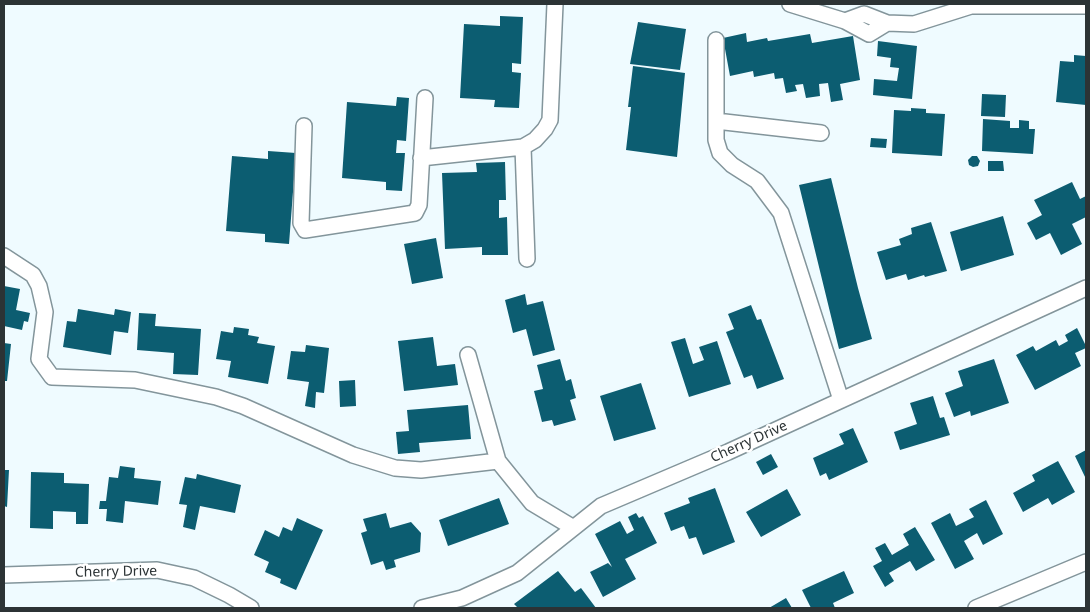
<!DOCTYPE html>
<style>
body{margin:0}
#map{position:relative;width:1090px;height:612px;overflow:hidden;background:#effbff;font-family:"Noto Sans",sans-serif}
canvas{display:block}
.frame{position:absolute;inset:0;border:5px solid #2c3335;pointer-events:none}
</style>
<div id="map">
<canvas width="1090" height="612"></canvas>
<div class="frame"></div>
</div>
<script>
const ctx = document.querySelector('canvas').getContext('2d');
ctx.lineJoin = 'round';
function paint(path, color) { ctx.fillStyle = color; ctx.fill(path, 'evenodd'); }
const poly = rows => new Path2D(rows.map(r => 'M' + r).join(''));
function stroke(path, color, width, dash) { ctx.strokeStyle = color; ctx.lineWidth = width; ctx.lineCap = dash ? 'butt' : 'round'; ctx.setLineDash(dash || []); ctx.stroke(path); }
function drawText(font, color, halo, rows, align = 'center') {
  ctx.font = font + ' "Noto Sans",sans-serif'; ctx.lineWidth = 5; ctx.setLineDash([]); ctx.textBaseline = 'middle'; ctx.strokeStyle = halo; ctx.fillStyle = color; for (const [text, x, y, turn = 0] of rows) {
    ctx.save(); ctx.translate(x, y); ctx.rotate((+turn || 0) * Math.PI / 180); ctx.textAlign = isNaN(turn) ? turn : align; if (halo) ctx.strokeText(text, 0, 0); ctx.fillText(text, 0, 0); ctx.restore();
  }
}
const building = poly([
 [500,16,523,17,521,64,512,63,512,72,521,73,519,108,494,107,495,100,460,98,464,24,500,26],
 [638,22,686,29,680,70,630,64],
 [746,33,747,42,767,38,768,41,810,34,812,43,853,36,860,80,840,84,843,100,831,102,828,83,819,84,820,96,806,98,803,84,795,85,797,91,786,93,783,78,775,79,774,73,754,77,753,71,730,76,723,38],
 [878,41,917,46,912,99,873,95,874,79,897,81,899,68,890,67,891,58,877,56],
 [1074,55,1086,56,1086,105,1056,102,1060,61,1074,62],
 [633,66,685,73,677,157,626,150,631,107,628,107],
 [982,94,1006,95,1005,117,981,116],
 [397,97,409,98,406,141,397,140,396,153,405,153,402,191,386,190,386,182,342,178,347,102,396,106],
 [911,108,926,109,926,113,945,114,942,156,892,153,894,110,911,111],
 [983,119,1010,121,1010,128,1019,128,1019,120,1029,121,1029,129,1035,129,1033,154,982,151],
 [871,138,887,139,886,148,870,147],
 [268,151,296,153,289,244,265,242,265,234,226,231,232,156,268,159],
 [972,156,977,156,980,161,978,166,973,167,969,165,968,160],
 [988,161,1003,161,1004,171,988,171],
 [505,162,506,200,499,200,499,218,507,217,508,255,482,255,482,247,445,249,442,173,477,172,476,163],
 [831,178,858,288,872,339,839,349,799,185],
 [1072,182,1080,199,1086,196,1086,217,1072,224,1082,244,1061,255,1050,233,1036,240,1027,223,1042,215,1034,200],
 [1003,216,1014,255,961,271,950,232],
 [931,222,947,271,925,277,924,275,908,280,906,274,886,280,877,252,901,245,899,239,912,234,911,228],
 [436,238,443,278,412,284,404,244],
 [4,286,20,289,16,310,30,313,28,322,24,321,22,330,4,326],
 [525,294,527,305,543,301,555,350,533,356,526,329,513,333,505,300],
 [751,305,757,320,761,319,784,379,757,389,752,375,744,378,726,332,734,329,728,314],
 [78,309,114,315,115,309,131,312,128,333,114,331,111,355,63,347,67,321,76,322],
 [139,313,156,314,155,326,201,329,198,375,173,374,174,353,137,350],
 [234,327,249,329,248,335,259,337,257,343,275,346,268,384,228,377,231,361,216,359,221,331,233,333],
 [1077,328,1086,346,1086,348,1075,353,1081,366,1035,390,1016,355,1033,346,1036,351,1056,340,1059,346,1068,341,1065,335],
 [433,337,437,366,455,364,458,385,404,391,398,341],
 [685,338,693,364,704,360,699,347,717,341,731,384,689,397,671,342],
 [4,343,11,344,7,381,4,381],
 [306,345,329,348,324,393,316,392,315,408,305,406,309,382,287,379,291,351,305,352],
 [560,359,566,381,571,379,576,398,570,400,576,420,554,426,552,420,542,422,534,391,543,389,537,365],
 [994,359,1009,403,971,416,970,411,954,417,945,393,963,386,958,371],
 [355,380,356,406,340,407,339,381],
 [641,383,656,429,614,441,600,396],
 [933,396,940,418,944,417,950,435,900,450,894,432,917,424,910,403],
 [468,405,471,439,419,443,420,452,398,454,396,432,409,431,407,410],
 [853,428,868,462,829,480,826,473,820,476,813,458,844,444,839,434],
 [1086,450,1086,479,1075,456],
 [771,454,778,467,763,475,756,462],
 [1058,461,1075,492,1052,505,1048,498,1023,512,1013,493,1035,481,1032,475],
 [120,466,135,468,134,478,161,481,158,505,125,501,123,523,106,521,107,509,99,509,100,501,106,501,109,477,118,478],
 [4,470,9,470,7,507,4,506],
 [31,472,64,473,64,483,89,484,88,524,76,524,76,512,53,511,53,529,30,528],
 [197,474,241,485,235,513,200,506,195,530,183,527,187,505,179,504,185,477,196,479],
 [715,488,735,542,703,555,696,537,689,539,684,526,671,531,664,513,690,503,688,498],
 [787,489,801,515,761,537,746,512],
 [499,498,509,524,448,546,439,520],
 [986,500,1003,534,983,545,977,533,964,541,974,559,955,569,931,523,950,513,956,526,974,517,969,509],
 [386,513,390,528,411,522,421,533,420,552,394,560,396,567,386,570,383,561,371,565,361,533,367,531,363,519],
 [636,513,639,518,643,516,657,543,625,559,636,579,603,597,590,572,608,563,612,567,595,534,620,521,627,534,634,530,628,517],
 [297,518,323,530,296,590,280,583,281,579,265,572,269,562,254,555,265,530,279,537,283,527,292,531],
 [915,527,935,560,916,571,910,561,889,573,894,581,885,587,873,566,882,561,875,548,885,543,892,555,909,545,903,534],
 [558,571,575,592,581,588,596,608,518,608,514,604],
 [844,571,854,593,833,603,835,608,811,608,802,590],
 [786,598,792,608,769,608]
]);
const street = poly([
 [790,4,845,21,869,34,887,23],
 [845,21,864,14,887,23,914,24,971,6,1086,6],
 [716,40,716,140,720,153,732,165,757,181,781,213,841,400],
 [716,121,821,133],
 [304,126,301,223,305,230,415,213,419,205,425,98],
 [523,147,527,259],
 [421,158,523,147,535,140,545,129,550,120,555,4],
 [4,256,33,275,39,286,45,312,39,359,52,377,135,380,216,397,243,406,353,455,395,468,421,470,498,461],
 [468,355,498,461,532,503,572,527],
 [4,575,157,570,194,578,229,595,251,608],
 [422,608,462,598,517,573,601,506,728,452,1086,288],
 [976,608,1086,562]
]);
const streetNames = [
 ["Cherry Drive",749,442,-24],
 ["Cherry Drive",116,572,-1]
];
paint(building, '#0c5d71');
stroke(street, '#83959b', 18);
stroke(street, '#fff', 15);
drawText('14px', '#2c3335', '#fff', streetNames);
</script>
